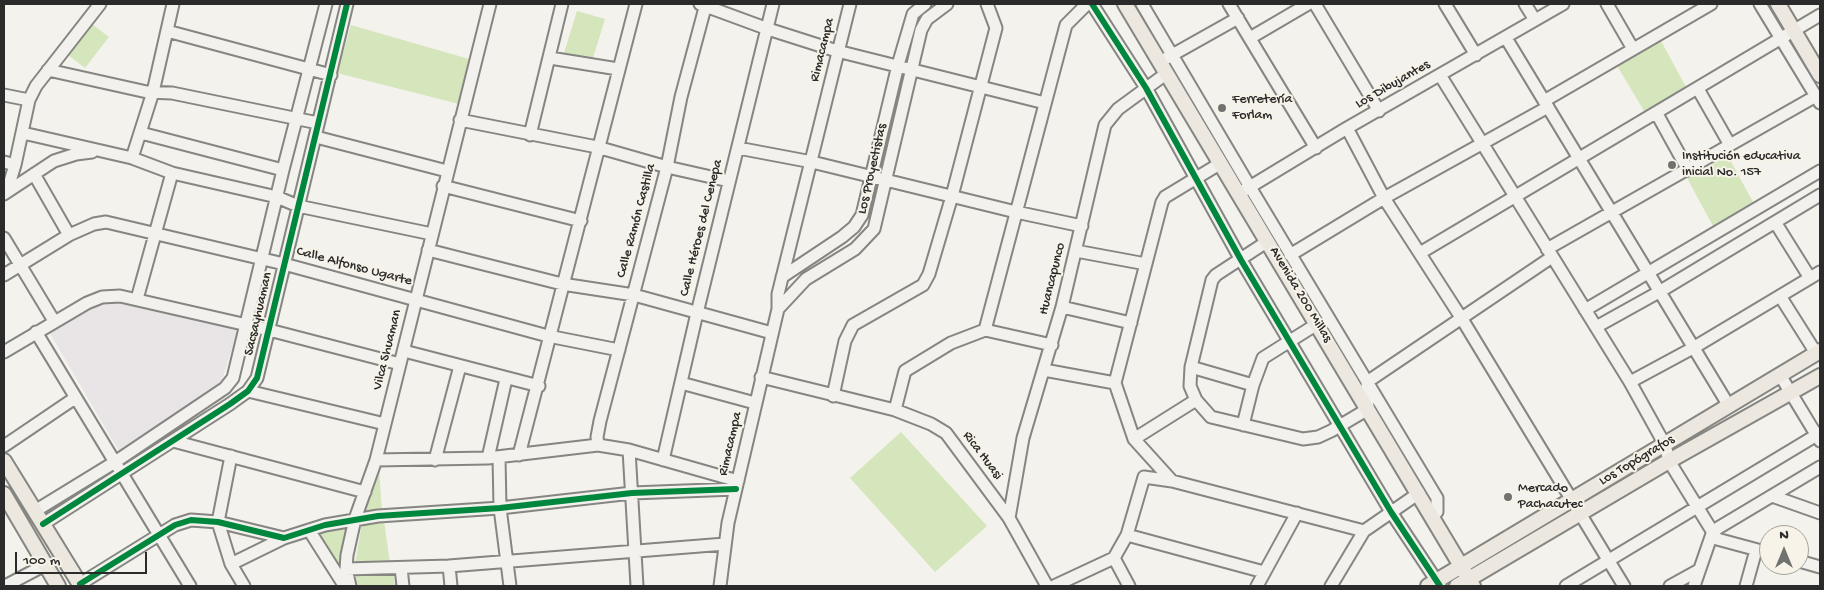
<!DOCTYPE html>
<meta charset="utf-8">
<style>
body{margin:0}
#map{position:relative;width:1824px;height:590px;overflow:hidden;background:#f4f2ec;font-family:"Gochi Hand",sans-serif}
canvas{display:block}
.frame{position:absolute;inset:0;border:5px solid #2b2b2b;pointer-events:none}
.north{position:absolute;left:1759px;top:525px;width:50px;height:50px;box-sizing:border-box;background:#f7f3e8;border:1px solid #a5a39c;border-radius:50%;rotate:0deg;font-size:14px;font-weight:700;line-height:20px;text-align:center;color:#2b2b2b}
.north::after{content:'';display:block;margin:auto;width:18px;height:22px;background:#71716f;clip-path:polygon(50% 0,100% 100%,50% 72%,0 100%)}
.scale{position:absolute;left:15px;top:552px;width:132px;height:22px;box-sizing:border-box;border:2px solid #2b2b2b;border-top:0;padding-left:6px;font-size:15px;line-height:18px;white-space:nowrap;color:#2b2b2b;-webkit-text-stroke:4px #f7f3e8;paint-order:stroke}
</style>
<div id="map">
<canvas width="1824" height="590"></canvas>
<div class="frame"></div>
<div class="north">N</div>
<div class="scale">100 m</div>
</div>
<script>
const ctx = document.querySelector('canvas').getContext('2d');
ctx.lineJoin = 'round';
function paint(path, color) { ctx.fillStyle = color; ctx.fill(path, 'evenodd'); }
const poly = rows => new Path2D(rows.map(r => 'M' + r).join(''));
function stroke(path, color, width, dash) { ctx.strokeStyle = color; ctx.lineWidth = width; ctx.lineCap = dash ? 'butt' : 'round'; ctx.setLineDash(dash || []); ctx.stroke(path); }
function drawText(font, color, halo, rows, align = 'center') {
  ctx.font = font + ' "Gochi Hand",sans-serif'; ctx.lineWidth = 4; ctx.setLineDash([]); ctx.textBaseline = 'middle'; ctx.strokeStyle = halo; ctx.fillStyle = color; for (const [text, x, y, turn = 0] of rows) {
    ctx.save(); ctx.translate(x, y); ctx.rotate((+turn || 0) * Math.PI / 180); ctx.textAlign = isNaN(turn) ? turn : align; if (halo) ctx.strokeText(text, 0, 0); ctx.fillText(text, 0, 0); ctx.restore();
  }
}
const built = poly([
 [109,298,238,329,222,380,186,410,120,453,48,330]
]);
const green = poly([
 [577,11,605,19,592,61,564,53],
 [92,24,109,37,85,68,68,55],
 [351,25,469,59,459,104,337,73],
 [1660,39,1687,89,1647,116,1616,64],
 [1728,156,1753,202,1713,226,1687,178],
 [901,432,987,526,935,572,850,478],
 [379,469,382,511,363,514],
 [384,521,390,564,355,564,362,523],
 [348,524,344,547,343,577,317,536,331,528],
 [393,571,395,586,358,586,355,572]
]);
const minor = poly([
 [700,4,768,29,837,51,1045,103],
 [1092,4,1146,88,1241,260,1391,512,1440,586],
 [1142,4,1250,187,1437,498,1437,512,1432,516],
 [1229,4,1316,148],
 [1315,4,1379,111],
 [1445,4,1476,55],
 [1525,4,1535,20],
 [1607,4,1633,49],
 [1760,4,1820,103],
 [167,31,331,75],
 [1250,38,1308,4],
 [1506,38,1729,406],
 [550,58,618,69],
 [1165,59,1238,18],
 [48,70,147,92,172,93,318,123],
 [1440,75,1630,382,1665,445,1669,461,1717,539,1769,553],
 [1698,89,1730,145],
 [4,95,29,100],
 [1544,101,1711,4],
 [1657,114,1688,170],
 [460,120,597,147,667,167,729,181],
 [1347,128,1384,198,1462,319,1624,586],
 [23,133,132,158,172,173,277,197,298,206,432,234],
 [141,133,283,170],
 [530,135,562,4],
 [316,137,447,171],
 [738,148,812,162,1016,212,1082,226],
 [132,158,153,92,173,4],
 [4,162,15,165,7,191],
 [15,165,29,100,36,86,100,4],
 [34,174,69,235],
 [443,186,581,221],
 [1243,191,1347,128,1563,4],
 [4,194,54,161,76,154,92,152],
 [1775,222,1810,278],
 [4,238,54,321],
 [1268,241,1216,275,1212,280,1191,367,1190,386,1196,400,1211,417,1303,439,1318,437,1331,431,1368,409,1367,382,1552,257],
 [1547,249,1816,96],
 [428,250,562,284,634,295,772,333],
 [1076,251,1146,264],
 [1420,253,1820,15],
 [1290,255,1384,198,1548,107],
 [4,275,69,235,94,224,106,222,284,264,548,336,619,350],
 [782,277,842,237,854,227,862,215,898,65,913,14,925,4],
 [1780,296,1816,353],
 [137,299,172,173],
 [1062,307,1131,323],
 [778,309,806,279,855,249,874,229,921,30,927,19,947,4],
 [1585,310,1820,171],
 [1596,327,1659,292,1820,195],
 [985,330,1052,345],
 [36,332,190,586],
 [404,351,539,386],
 [4,352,87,303,102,297,120,296,269,330,400,364],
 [1191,367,1253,385],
 [1044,370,1115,383],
 [1780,375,1820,441],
 [761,377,895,410,931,424,946,433,1009,518,1047,586],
 [1630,382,1693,348,1820,272],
 [681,383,755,403],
 [248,391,385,424],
 [833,396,845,341,853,325,923,285,929,274,952,196,996,28,987,4],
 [895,410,905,371,951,343,985,330,1066,25,1087,4],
 [1243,425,1253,385,1263,358,1317,324],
 [1134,439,1196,400],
 [173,441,365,492],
 [598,445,597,437,600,421,667,167,681,97,706,4],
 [4,446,75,398],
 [629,450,637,586],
 [519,455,636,4],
 [231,456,218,522,231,564,244,586],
 [499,457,500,508,510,586],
 [488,458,506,379],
 [376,460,488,458,598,445,629,450,738,481],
 [435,460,460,366],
 [663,460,697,313,773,4],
 [1172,481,1134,439,1115,383,1162,202,1165,197,1221,163],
 [1772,496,1820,513],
 [35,511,115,462,225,388,233,378,283,170,326,4],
 [1009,518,1023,438,1062,307,1105,125,1118,109,1167,73],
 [43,524,230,404,248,391,257,378,347,4],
 [309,530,342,582],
 [1127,535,1264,572],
 [1114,558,1129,586],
 [1799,561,1820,567],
 [231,564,284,538],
 [449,566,451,586],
 [401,568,403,586],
 [346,569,449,566,725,544],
 [80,584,175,525,191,520,218,522,284,538,325,525,378,516,500,508,632,493,736,489],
 [5,586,45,565],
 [350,586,346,569,347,555,355,519,376,460,490,4],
 [720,586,728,523,778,309,778,294,850,4],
 [1054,586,1114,558,1127,535,1144,477,1172,481,1364,531,1419,493],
 [1257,586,1297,513],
 [1331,586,1364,531],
 [1566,586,1820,433],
 [1670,586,1699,570],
 [1694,586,1713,531,1820,467],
 [1746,586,1756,550]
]);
const major = poly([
 [1125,4,1473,586],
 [1778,4,1820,75],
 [4,461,81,586],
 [4,494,58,586],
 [1428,586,1820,351],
 [1457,586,1669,461,1820,376]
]);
const cycleway = poly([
 [1092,4,1146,88,1241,260,1391,512,1440,586],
 [43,524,230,404,248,391,257,378,347,4],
 [80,584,175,525,191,520,218,522,284,538,325,525,378,516,500,508,632,493,736,489]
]);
const markers = [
 [1222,108,5,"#71716f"],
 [1672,165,5,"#71716f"],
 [1508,497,5,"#71716f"]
];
const streetNames = [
 ["Rimacampa",823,50,-76],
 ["Los Dibujantes",1393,85,-30],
 ["Los Proyectistas",873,169,-77],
 ["Calle Ramón Castilla",637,221,-75],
 ["Calle Héroes del Cenepa",702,228,-76],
 ["Calle Alfonso Ugarte",354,267,15],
 ["Huancapunco",1053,279,-76],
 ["Avenida 200 Millas",1300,295,59],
 ["Sacsayhuaman",259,314,-77],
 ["Vilca Shuaman",388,350,-76],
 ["Rimacampa",731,444,-77],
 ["Rica Huasi",982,456,53],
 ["Los Topógrafos",1637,461,-31]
];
const poiNames = [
 ["Ferretería",1232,100],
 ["Forlam",1232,116],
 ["Institución educativa",1682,157],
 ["inicial No. 157",1682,173],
 ["Mercado",1518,489],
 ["Pachacutec",1518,505]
];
paint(built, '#e9e4e5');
paint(green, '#d5e5bc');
stroke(minor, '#858582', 15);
stroke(major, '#858582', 18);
stroke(minor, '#f2f1ed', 11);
stroke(major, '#ede8df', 14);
stroke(cycleway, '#00873e', 6);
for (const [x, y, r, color] of markers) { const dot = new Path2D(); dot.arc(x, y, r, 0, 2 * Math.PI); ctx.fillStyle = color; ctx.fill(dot); stroke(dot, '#f7f3e8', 2); }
drawText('14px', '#2b2b2b', '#f7f3e8', streetNames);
drawText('14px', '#2b2b2b', '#f7f3e8', poiNames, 'left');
</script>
